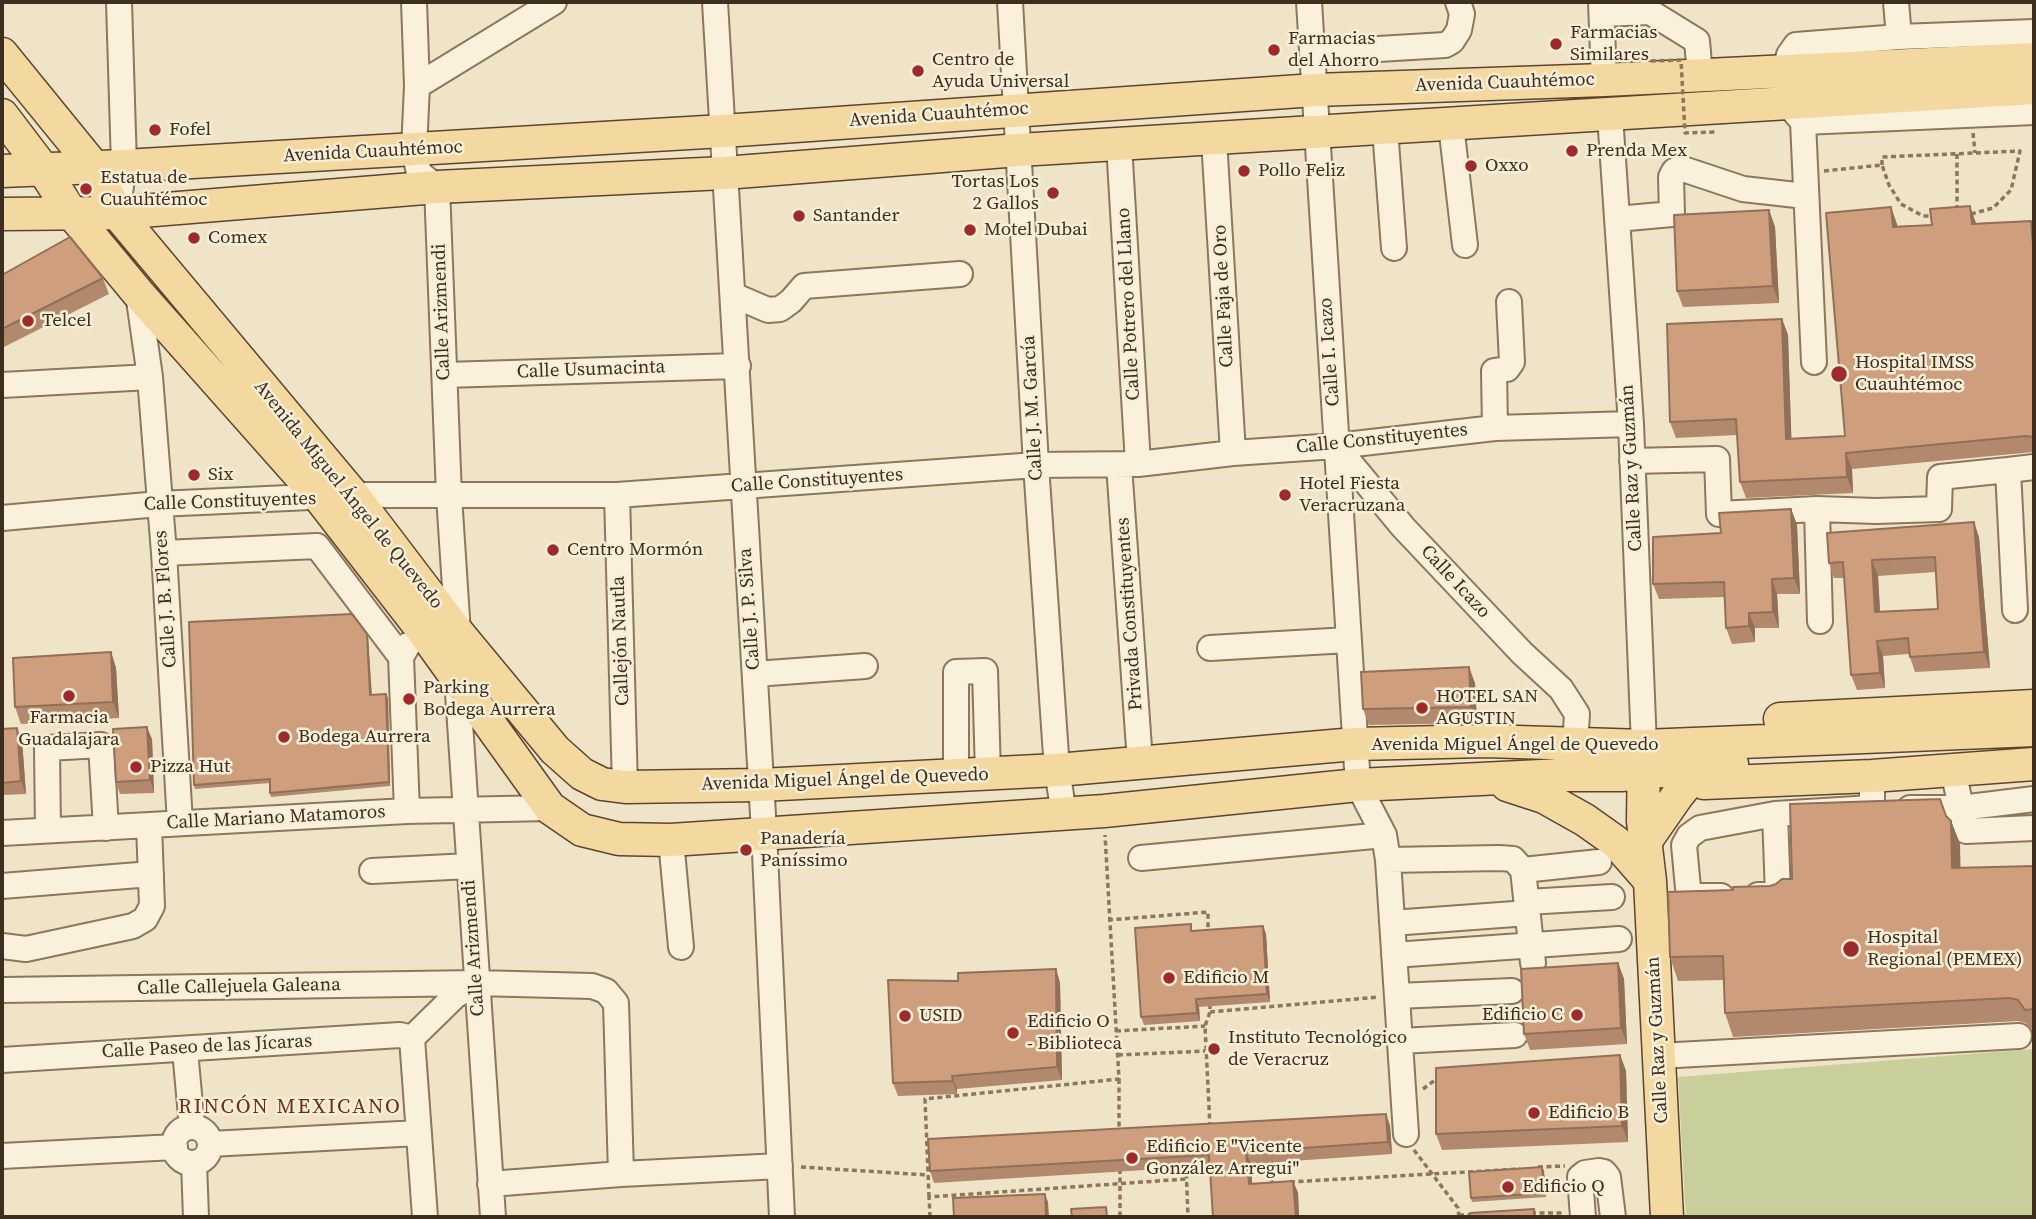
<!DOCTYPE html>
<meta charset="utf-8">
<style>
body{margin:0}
#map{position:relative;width:2036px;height:1219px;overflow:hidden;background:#f0e4c8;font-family:"Source Serif 4",serif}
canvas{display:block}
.frame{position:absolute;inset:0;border:4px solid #3d2e20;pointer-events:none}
</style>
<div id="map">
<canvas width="2036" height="1219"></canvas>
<div class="frame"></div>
</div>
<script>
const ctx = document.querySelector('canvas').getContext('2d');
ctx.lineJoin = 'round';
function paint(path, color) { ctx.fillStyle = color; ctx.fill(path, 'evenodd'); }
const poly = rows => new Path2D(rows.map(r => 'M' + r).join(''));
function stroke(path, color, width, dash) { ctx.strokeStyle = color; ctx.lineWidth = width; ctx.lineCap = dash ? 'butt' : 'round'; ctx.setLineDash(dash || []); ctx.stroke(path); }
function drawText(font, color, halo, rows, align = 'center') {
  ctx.font = font + ' "Source Serif 4",serif'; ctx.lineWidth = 5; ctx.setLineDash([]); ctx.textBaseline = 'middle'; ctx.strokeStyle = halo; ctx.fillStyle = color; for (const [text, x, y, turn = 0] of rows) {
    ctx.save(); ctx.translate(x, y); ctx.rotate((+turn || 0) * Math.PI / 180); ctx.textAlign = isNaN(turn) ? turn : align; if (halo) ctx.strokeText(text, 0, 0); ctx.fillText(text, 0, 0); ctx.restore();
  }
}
const green = poly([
 [2034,1049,2034,1217,1686,1217,1678,1077]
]);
const path = poly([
 [1973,133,1975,153],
 [1957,154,1957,211],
 [1882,165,1882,157,2020,151,2011,190,1993,208,1971,214],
 [1824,171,1882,165,1889,185,1901,204,1923,216,1932,216],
 [1108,920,1208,912,1208,933],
 [1210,1012,1379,997],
 [1116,1031,1205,1026],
 [1118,1055,1205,1051],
 [1119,1079,1119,1133],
 [1423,1089,1439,1077],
 [1210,1127,1205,1026,1210,1012,1210,1003],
 [1414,1150,1458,1208,1459,1217],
 [1271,1162,1272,1183],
 [1186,1165,1188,1217],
 [801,1167,928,1175],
 [1538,1167,1565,1166],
 [1120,1169,1120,1217],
 [1290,1182,1520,1169],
 [929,1197,925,1099,1119,1079,1105,835],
 [1531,1213,1562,1213],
 [1459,1215,1475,1215],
 [930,1217,929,1197,1186,1179]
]);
const minor = poly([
 [414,2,417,86,414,150,419,173,437,187,449,496,458,633],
 [715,2,764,832,782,1217],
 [1010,2,1036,465,1057,770,1064,814],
 [1309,2,1358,785,1384,835,1388,860,1406,1134],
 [1601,2,1604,80],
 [1896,2,1899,37],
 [1602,14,1650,12,1697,41,1700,75],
 [1312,53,1445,45,1452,41,1459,30,1462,14,1458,2],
 [1785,71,1789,55,1796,45,1899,37,2034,32],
 [417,86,554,2],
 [1786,102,1803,122,2034,112],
 [1610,115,1631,424,1644,746],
 [1803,122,1814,362],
 [1451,125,1465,245],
 [1385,129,1394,248],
 [1214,139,1233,453],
 [1119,144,1138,464],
 [117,213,124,166,119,2],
 [1617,219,1672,214,1671,177,1674,171,1680,168,1743,189,1805,196],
 [138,293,150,377,164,553,180,823],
 [733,295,768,310,780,309,791,301,804,286,960,274],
 [445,375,738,366],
 [2,385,150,377],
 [1495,428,1494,371,1507,369,1512,362,1509,302],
 [1336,446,1403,527,1522,653,1561,689,1577,714,1575,745],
 [1632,461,1717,459,1719,514,1817,509,1876,511,1939,509,1940,477,2008,470],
 [1119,465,1140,762],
 [617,495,625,787],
 [1817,509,1820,621],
 [2,518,159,504,353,495,617,495,1036,465,1138,464,1233,453,1336,446,1495,428,1631,424],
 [164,553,317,546,401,657],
 [2015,610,2008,470,2034,467],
 [1210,648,1348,640],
 [755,674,865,666],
 [457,678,493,1217],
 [1953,770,1966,831,2034,828],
 [956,775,956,672,985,671,988,774],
 [1910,808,1961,808,2034,799],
 [407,811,401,657,408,645],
 [48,830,47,748,101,745,106,828],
 [2,833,407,811,550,808],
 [671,840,681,947],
 [1141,858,1384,835],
 [1388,860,1499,858,1513,859,1523,870,1533,963],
 [1523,870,1599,862],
 [372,871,469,866],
 [2,886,151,874],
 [1758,895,1778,895,1775,814],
 [1721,896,1696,896,1691,893,1688,888,1684,845,1689,836,1700,828,1775,814,1872,808,1872,776],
 [1527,902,1612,897],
 [1392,923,1528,913],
 [2,946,26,949,133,926,145,919,152,906,149,825],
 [1394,955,1619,939],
 [2,990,477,983,592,986,606,991,616,1003,621,1174],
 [1397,996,1512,991],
 [412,1038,425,1217],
 [412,1038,455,996,477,983],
 [1400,1041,1515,1035],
 [185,1050,192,1127],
 [1659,1056,2019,1036],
 [2,1060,400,1035,412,1038],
 '174 1145a18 18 0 1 1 36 0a18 18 0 1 1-36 0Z',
 [210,1144,419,1133],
 [2,1156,175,1147],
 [194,1163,196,1217],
 [490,1184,621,1174,780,1166],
 [1583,1217,1580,1177,1585,1173,1599,1171,1604,1172,1608,1177,1613,1217]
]);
const major = poly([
 [2,54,94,167,117,213,353,495,458,633,555,750,582,774,602,784,625,787,760,785,1057,770,1355,744,1486,741,1644,746,2034,730],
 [2,115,43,169,70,211,138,293,320,498,420,627,550,808,582,830,619,839,671,840,1104,811,1358,785,1562,775,1621,775,1732,764],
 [2,171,124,166,723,131,1315,90,1604,80,2034,59],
 [2,214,117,213,437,187,724,173,1019,150,2034,88],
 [1780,719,2034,706],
 [1644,751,1643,821,1650,881,1667,1217],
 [1704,783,1872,776,2034,764],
 [1507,785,1544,797,1585,820,1616,842,1650,881],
 [1645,842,1677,796,1702,765]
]);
const pathBridge = poly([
 [1651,61,1681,60,1685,133,1715,132]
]);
const wall = poly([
 [1769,210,1775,227,1779,303,1683,307,1677,291],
 [2031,221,2034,229,2034,452,1852,469,1853,493,1746,498,1740,482,1737,435,1676,438,1670,422,1782,319,1788,335,1791,439,1845,436,1897,224,1897,226],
 [2,275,103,278,109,294,2,348],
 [1791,509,1797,525,1800,594,1777,594,1779,628,1755,628,1755,642,1732,644,1726,628,1725,597,1659,599,1653,584,1721,533],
 [1979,537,1990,668,1915,672,1909,654,1883,656,1885,688,1857,690,1851,675,1844,578,1834,578,1829,563],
 [1936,572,1938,609,1880,612,1878,576],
 [368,638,372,695,388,698,390,786,271,797,270,793,270,783,195,789,194,785],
 [111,652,116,668,119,718,21,724,15,707],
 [1475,683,1477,723,1369,725,1363,709],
 [2,729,22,740,26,794,2,795],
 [152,739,154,793,120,794,116,782],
 [1947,818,1951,821,1960,844,1960,868,2034,866,2034,1033,2026,1023,2018,1021,1733,1037,1725,1013,1724,980,1678,981,1670,957,1733,890,1770,886,1792,879],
 [1263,926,1266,934,1270,1002,1199,1007,1200,1021,1144,1025,1141,1017,1193,931],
 [1618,963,1624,979,1627,1044,1530,1050,1524,1034],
 [1056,969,1060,983,1062,1080,957,1089,957,1094,898,1096,893,1083,958,981],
 [1620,1055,1626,1071,1628,1142,1442,1150,1436,1134],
 [1386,1114,1390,1126,1392,1154,1251,1164,1252,1184,1293,1181,1298,1193,1299,1217,1213,1217,1210,1166,934,1183,930,1171],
 [1542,1167,1544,1171,1546,1197,1472,1202,1471,1198]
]);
const shadedWall = poly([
 [1970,206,1976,223,1978,240,1972,224],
 [1891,207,1897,224,1899,243,1893,227],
 [1769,210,1775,227,1779,303,1773,286],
 [2031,221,2034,229,2034,256],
 [1782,319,1788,335,1792,455,1786,439],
 [1846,453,1852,469,1853,493,1847,477],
 [1791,509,1797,525,1800,594,1794,578],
 [1974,522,1979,537,1990,668,1984,652],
 [1872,560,1878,576,1881,628,1875,612],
 [1772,579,1777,594,1779,628,1773,612],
 [1749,613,1755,628,1755,642,1749,626],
 [367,634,368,638,372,700,370,695],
 [1877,641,1883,656,1885,688,1880,673],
 [111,652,116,668,119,718,113,702],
 [1469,667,1475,683,1477,723,1471,707],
 [386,694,388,698,390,786,389,782],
 [147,727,152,739,154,793,150,780],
 [17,728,22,740,26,794,21,781],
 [1940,799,1949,823,1951,821,1960,844,1961,892,1952,868,1946,816],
 [1263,926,1266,934,1270,1002,1267,994],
 [1618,963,1624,979,1627,1044,1621,1028],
 [1056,969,1060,983,1062,1080,1057,1067],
 [1196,999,1199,1007,1200,1021,1197,1013],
 [1620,1055,1626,1071,1628,1142,1622,1126],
 [952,1076,957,1089,957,1094,953,1081],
 [1386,1114,1390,1126,1392,1154,1388,1142],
 [1246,1152,1251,1164,1253,1196,1249,1184],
 [1542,1167,1544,1171,1546,1197,1544,1193],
 [1293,1181,1298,1193,1299,1217,1296,1217],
 [1045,1194,1048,1202,1049,1217,1046,1217]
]);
const building = poly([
 [1970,206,1972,224,2031,221,2034,256,2034,437,2026,436,1846,453,1847,477,1740,482,1736,419,1670,422,1667,324,1782,319,1786,439,1845,436,1826,213,1891,207,1893,227,1932,225,1930,209,1970,206],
 [1769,210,1773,286,1677,291,1674,215,1769,210],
 [70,237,103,278,2,329,2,275,70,237],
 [1791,509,1794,578,1772,579,1773,612,1749,613,1749,626,1726,628,1724,582,1653,584,1653,537,1721,533,1719,513,1791,509],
 [1974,522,1984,652,1910,657,1908,638,1877,641,1880,673,1851,675,1843,562,1829,563,1827,533,1974,522],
 [1935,557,1938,609,1875,612,1872,560,1935,557],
 [352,614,367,634,370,695,386,694,389,782,270,793,270,779,194,785,189,622,352,614],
 [111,652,113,702,15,707,13,658,111,652],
 [1469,667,1471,707,1363,709,1361,672,1469,667],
 [147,727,150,780,116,782,113,729,147,727],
 [17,728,21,781,2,783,2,729,17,728],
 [1940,799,1946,816,1951,821,1952,868,2034,866,2034,1009,2025,1010,2018,1000,2010,998,1725,1013,1723,956,1670,957,1668,892,1733,890,1733,887,1770,886,1776,884,1782,879,1792,879,1790,804,1940,799],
 [1191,924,1191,931,1263,926,1267,994,1196,999,1197,1013,1141,1017,1135,928,1191,924],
 [1618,963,1621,1028,1524,1034,1521,969,1618,963],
 [1056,969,1057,1067,952,1076,953,1081,893,1083,888,980,958,981,958,973,1056,969],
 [1620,1055,1622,1126,1436,1134,1436,1068,1620,1055],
 [1386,1114,1388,1142,1246,1152,1249,1184,1293,1181,1296,1217,1213,1217,1209,1155,930,1171,928,1139,1386,1114],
 [1542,1167,1544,1193,1471,1198,1469,1172,1542,1167],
 [1045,1194,1046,1217,954,1217,953,1198,1045,1194],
 [1106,1207,1107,1217,1072,1217,1071,1209,1106,1207],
 [1534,1209,1534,1217,1470,1217,1470,1213,1534,1209]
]);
const markers = [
 [1556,44,7,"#9e2a2b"],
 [1274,50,7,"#9e2a2b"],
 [918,71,7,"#9e2a2b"],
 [155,130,7,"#9e2a2b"],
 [1572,151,7,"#9e2a2b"],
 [1471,166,7,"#9e2a2b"],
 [1244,171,7,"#9e2a2b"],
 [86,189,7,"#9e2a2b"],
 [1053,193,7,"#9e2a2b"],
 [799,216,7,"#9e2a2b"],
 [970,230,7,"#9e2a2b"],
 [194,238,7,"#9e2a2b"],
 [28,321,7,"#9e2a2b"],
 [1839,374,9,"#9e2a2b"],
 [194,475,7,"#9e2a2b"],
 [1285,495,7,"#9e2a2b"],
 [553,550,7,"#9e2a2b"],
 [69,696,7,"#9e2a2b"],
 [409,699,7,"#9e2a2b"],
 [1422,708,7,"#9e2a2b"],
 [284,737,7,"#9e2a2b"],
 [136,767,7,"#9e2a2b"],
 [746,850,7,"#9e2a2b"],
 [1851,949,9,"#9e2a2b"],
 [1169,978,7,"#9e2a2b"],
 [1577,1015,7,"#9e2a2b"],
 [905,1016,7,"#9e2a2b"],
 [1013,1033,7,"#9e2a2b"],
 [1214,1049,7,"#9e2a2b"],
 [1534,1113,7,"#9e2a2b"],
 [1132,1158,7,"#9e2a2b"],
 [1508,1187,7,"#9e2a2b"]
];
const poiNames = [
 ["Farmacias",1570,33],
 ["Similares",1570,55],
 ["Farmacias",1288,39],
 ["del Ahorro",1288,61],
 ["Centro de",932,60],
 ["Ayuda Universal",932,82],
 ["Fofel",169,130],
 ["Prenda Mex",1586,151],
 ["Oxxo",1485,166],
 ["Pollo Feliz",1258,171],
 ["Estatua de",100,178],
 ["Cuauhtémoc",100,200],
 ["Tortas Los",1039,182,"right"],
 ["2 Gallos",1039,204,"right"],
 ["Santander",813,216],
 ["Motel Dubai",984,230],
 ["Comex",208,238],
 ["Telcel",42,321],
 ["Hospital IMSS",1855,363],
 ["Cuauhtémoc",1855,385],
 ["Six",208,475],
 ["Hotel Fiesta",1299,484],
 ["Veracruzana",1299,506],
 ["Centro Mormón",567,550],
 ["Parking",423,688],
 ["Bodega Aurrera",423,710],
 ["HOTEL SAN",1436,697],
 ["AGUSTIN",1436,719],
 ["Farmacia",69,718,"center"],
 ["Guadalajara",69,740,"center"],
 ["Bodega Aurrera",298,737],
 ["Pizza Hut",150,767],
 ["Panadería",760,839],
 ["Paníssimo",760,861],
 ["Hospital",1867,938],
 ["Regional (PEMEX)",1867,960],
 ["Edificio M",1183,978],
 ["Edificio C",1563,1015,"right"],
 ["USID",919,1016],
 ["Edificio O",1027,1022],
 ["- Biblioteca",1027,1044],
 ["Instituto Tecnológico",1228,1038],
 ["de Veracruz",1228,1060],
 ["Edificio B",1548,1113],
 ["Edificio E \"Vicente",1146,1147],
 ["González Arregui\"",1146,1169],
 ["Edificio Q",1522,1187]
];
const streetNames = [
 ["Avenida Cuauhtémoc",1505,83,-2],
 ["Avenida Cuauhtémoc",939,115,-4],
 ["Avenida Cuauhtémoc",373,152,-3],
 ["Calle Faja de Oro",1224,296,-93],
 ["Calle Potrero del Llano",1129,304,-93],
 ["Calle Arizmendi",442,312,-92],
 ["Calle I. Icazo",1330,352,-94],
 ["Calle Usumacinta",591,370,-2],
 ["Calle J. M. García",1033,408,-93],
 ["Calle Constituyentes",1382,439,-6],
 ["Calle Raz y Guzmán",1632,468,-93],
 ["Calle Constituyentes",817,481,-4],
 ["Avenida Miguel Ángel de Quevedo",348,495,51],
 ["Calle Constituyentes",230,502,-2],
 ["Calle Icazo",1455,582,47],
 ["Calle J. B. Flores",166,599,-94],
 ["Calle J. P. Silva",750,609,-94],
 ["Privada Constituyentes",1130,614,-94],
 ["Callejón Nautla",621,641,-92],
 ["Avenida Miguel Ángel de Quevedo",1515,745],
 ["Avenida Miguel Ángel de Quevedo",845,780,-2],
 ["Calle Mariano Matamoros",276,818,-3],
 ["Calle Arizmendi",474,948,-94],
 ["Calle Callejuela Galeana",239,987,-1],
 ["Calle Raz y Guzmán",1658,1040,-93],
 ["Calle Paseo de las Jícaras",207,1047,-3]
];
const neighbourhoodNames = [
 ["RINCÓN MEXICANO",290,1108]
];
paint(green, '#c9cf9b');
stroke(minor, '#8d765c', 28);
stroke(major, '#5b4430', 35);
stroke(path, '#8d765c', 3.5, [5, 3.5]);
stroke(minor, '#faf1dc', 24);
stroke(major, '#f3d9a0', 32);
stroke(pathBridge, '#8d765c', 3.5, [5, 3.5]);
paint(wall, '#b2896c');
paint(shadedWall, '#916f58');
paint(building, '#cf9f7d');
stroke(building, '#916f58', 2);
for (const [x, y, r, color] of markers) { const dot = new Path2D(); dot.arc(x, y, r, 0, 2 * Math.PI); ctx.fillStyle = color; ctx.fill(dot); stroke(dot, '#f7eed8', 2.5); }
drawText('19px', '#3d2e20', '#f7eed8', poiNames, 'left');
drawText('19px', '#3d2e20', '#f7eed8', streetNames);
ctx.letterSpacing = '2px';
drawText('21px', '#6b2e1e', '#f7eed8', neighbourhoodNames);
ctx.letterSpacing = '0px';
</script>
